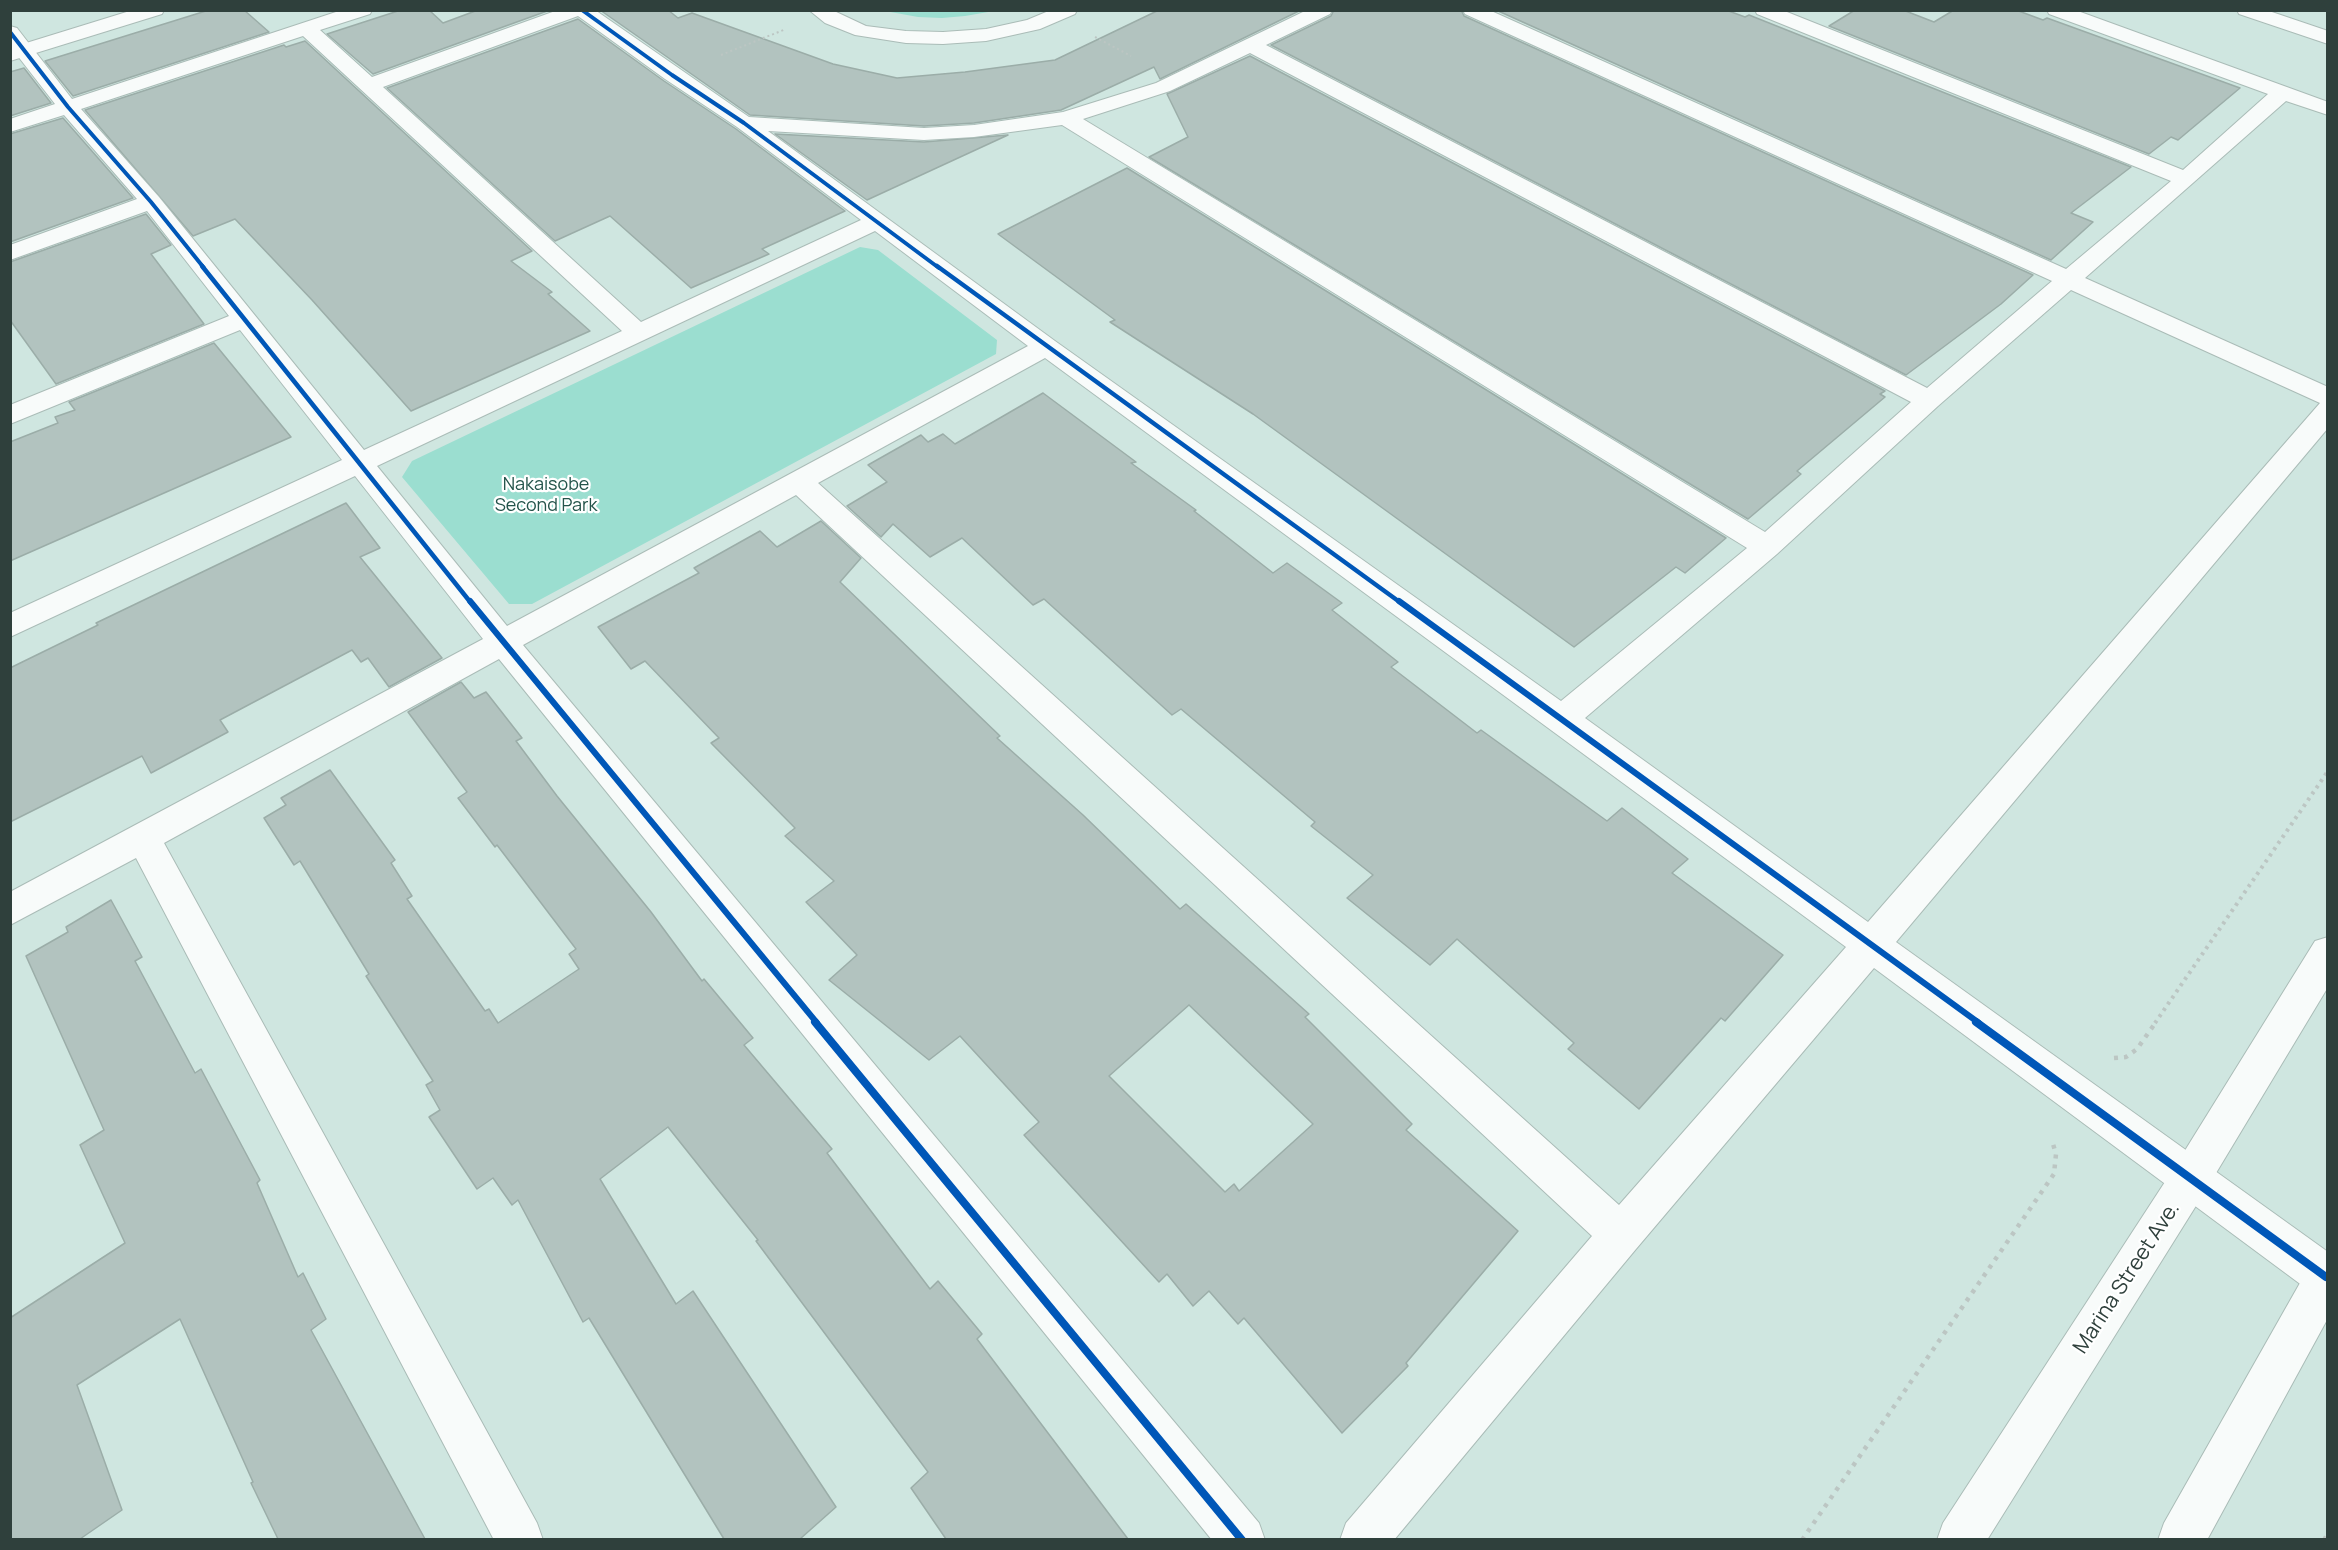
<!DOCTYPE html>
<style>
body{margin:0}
#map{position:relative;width:2338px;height:1550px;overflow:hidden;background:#cfe6e0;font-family:Manrope,sans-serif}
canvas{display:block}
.frame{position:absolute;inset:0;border:12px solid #2f403c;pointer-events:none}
</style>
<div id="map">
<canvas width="2338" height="1550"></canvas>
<div class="frame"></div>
</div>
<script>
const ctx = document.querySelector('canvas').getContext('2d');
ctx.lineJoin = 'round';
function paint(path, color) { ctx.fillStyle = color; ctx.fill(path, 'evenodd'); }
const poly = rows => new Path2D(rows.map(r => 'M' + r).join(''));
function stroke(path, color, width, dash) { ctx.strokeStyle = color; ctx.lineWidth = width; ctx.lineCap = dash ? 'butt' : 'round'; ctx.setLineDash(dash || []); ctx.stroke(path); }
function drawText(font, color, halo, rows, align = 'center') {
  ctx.font = font + ' Manrope,sans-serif'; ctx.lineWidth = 4.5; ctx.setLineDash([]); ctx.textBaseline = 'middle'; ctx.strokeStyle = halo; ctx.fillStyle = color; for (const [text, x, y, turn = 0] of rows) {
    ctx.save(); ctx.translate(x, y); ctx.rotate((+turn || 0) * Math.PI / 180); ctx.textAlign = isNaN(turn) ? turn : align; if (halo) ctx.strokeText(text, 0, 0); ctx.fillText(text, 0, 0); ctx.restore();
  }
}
const green = poly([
 [885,11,994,11,965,16,942,18,918,17],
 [860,247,878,250,997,340,996,354,532,604,509,604,402,477,412,461]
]);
const building = poly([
 [209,10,244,10,269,32,73,96,45,61,209,10],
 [401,10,429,10,443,23,478,10,550,10,373,74,327,34,401,10],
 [600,10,668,10,678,18,692,13,833,64,897,78,965,72,1055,60,1159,10,1301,10,1160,79,1154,67,1061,110,974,123,924,126,750,115,600,10],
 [1334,10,1461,10,1464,16,2033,275,2001,304,1906,375,1271,45,1331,16,1334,10],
 [1496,10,1726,10,1745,17,1749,15,2131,167,2071,213,2093,222,2051,260,1496,10],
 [1855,10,1903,10,1934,22,1954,10,2016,10,2043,20,2047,18,2240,88,2178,140,2171,137,2149,154,1829,26,1855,10],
 [578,19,664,81,736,129,845,211,762,249,769,254,691,288,610,216,555,241,387,88,578,19],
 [305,41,532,251,511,261,552,292,548,294,590,331,411,411,312,300,235,219,193,236,85,110,284,45,286,47,305,41],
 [1250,56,1885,391,1880,394,1885,397,1797,471,1801,474,1748,519,1149,157,1188,137,1167,94,1250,56],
 [24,68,51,103,10,116,10,72,24,68],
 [63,118,133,198,10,242,10,134,63,118],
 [775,134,924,142,1008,135,867,200,775,134],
 [1127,168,1726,538,1685,573,1676,567,1574,647,1253,414,1110,322,1115,320,998,234,1127,168],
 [146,214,171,245,151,254,204,324,56,384,10,320,10,262,146,214],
 [214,343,291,437,10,561,10,442,58,423,55,417,75,410,69,402,214,343],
 [1043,393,1136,462,1131,463,1196,510,1194,511,1273,573,1287,563,1342,603,1332,610,1398,662,1391,667,1477,733,1481,730,1607,821,1622,808,1688,859,1672,873,1783,955,1725,1021,1721,1018,1639,1109,1568,1049,1574,1043,1457,939,1430,965,1347,898,1373,875,1311,826,1315,822,1181,709,1172,715,1044,599,1033,605,962,538,930,557,893,524,881,537,847,506,887,482,868,465,921,435,928,442,943,434,955,444,1043,393],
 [346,503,380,548,360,557,442,658,389,687,368,658,361,662,352,650,220,720,228,732,151,773,142,756,10,822,10,668,98,625,96,623,346,503],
 [821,521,861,558,840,582,1000,736,997,738,1083,815,1180,909,1186,904,1309,1014,1305,1017,1412,1124,1406,1130,1518,1231,1406,1363,1408,1366,1342,1433,1244,1318,1238,1324,1209,1291,1193,1306,1167,1274,1159,1282,1024,1135,1039,1122,960,1036,929,1060,829,980,857,955,806,902,834,881,785,836,795,828,711,743,719,738,645,661,631,669,598,627,699,573,694,568,760,531,777,547,821,521],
 [1189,1005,1313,1124,1239,1191,1234,1184,1225,1192,1109,1076,1189,1005],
 [461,682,474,698,486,692,522,738,516,741,557,796,651,912,702,981,704,979,753,1038,744,1045,832,1149,827,1153,930,1289,938,1281,982,1334,977,1339,1128,1539,946,1539,911,1488,928,1472,756,1241,758,1240,668,1127,600,1179,676,1304,693,1291,836,1507,800,1539,724,1539,589,1318,583,1322,518,1200,512,1205,493,1178,477,1189,429,1117,440,1110,426,1085,433,1081,366,976,369,974,300,861,294,865,264,818,286,805,281,798,330,770,395,860,391,863,412,896,407,899,485,1011,489,1009,498,1023,579,969,569,954,576,949,497,845,495,847,458,798,467,792,408,712,461,682],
 [111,900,142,957,135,961,195,1073,201,1069,260,1180,257,1183,298,1277,303,1273,326,1319,311,1330,425,1539,278,1539,251,1483,253,1482,180,1319,77,1385,122,1510,80,1539,10,1539,10,1318,125,1243,80,1145,104,1130,26,956,68,932,66,927,111,900]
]);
const pathFar2 = poly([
 [1095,37,1131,56],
 [721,55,786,29]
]);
const pathFar1 = poly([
 [2155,1023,2328,771]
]);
const path = poly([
 [2114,1058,2126,1057,2137,1049,2156,1022],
 [1802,1540,2054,1174,2056,1154,2053,1144],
 [2324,1540,2328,1533]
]);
const street = poly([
 [342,10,372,10,370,14,320,30,372,77,558,10,595,10,749,117,924,128,974,125,1063,112,1156,83,1307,10,1332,10,1330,14,1266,45,1927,388,2052,281,1465,14,1463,10,1489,10,2066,269,2171,181,1757,14,1755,10,1782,10,2183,170,2268,94,2049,14,2047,10,2075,10,2328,102,2328,115,2286,101,2085,278,2328,387,2328,428,1896,942,2328,1252,2328,1297,2311,1292,1874,968,1636,1249,1394,1540,1340,1540,1346,1523,1592,1236,796,495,523,645,1259,1523,1265,1540,1212,1540,499,659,164,843,537,1523,543,1540,494,1540,136,858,10,925,10,892,483,639,355,476,10,637,10,613,342,460,240,330,10,424,10,405,229,316,147,211,10,260,10,245,137,199,64,115,10,132,10,119,55,104,10,46,10,26,17,28,72,99,342,10],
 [578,16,665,79,737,127,861,220,641,322,383,87,578,16],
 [303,36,622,331,364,450,159,197,81,109,303,36],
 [1250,53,1911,402,1765,532,1083,119,1170,91,1250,53],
 [1062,125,1747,548,1561,701,1055,341,768,131,924,140,974,137,1062,125],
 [875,231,1028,346,507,626,377,466,875,231],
 [2071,290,2320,403,1868,922,1585,718,1777,554,1938,406,2071,290],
 [1045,358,1846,947,1619,1205,818,483,1045,358]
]);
const secondary = poly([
 [133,10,164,10,162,14,10,61,10,48,133,10],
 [809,10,832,10,866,26,906,31,943,32,986,29,1027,20,1051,10,1077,10,1075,14,1040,29,986,41,943,44,906,43,855,35,825,23,809,10],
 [2237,10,2266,10,2328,31,2328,44,2239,14,2237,10],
 [2328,937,2328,987,2204,1193,1987,1540,1937,1540,1943,1523,2176,1165,2315,941,2328,937],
 [2328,1254,2328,1318,2207,1540,2158,1540,2164,1523,2313,1260,2328,1254]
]);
const cyclewayFar3 = poly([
 [582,10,672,75,744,123,939,268],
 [10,32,68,107,151,202,204,268]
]);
const cyclewayFar2 = poly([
 [202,266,471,603],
 [937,266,1401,603]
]);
const cyclewayFar1 = poly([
 [470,601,817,1023],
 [1399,601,1979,1023]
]);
const cycleway = poly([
 [815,1022,1242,1540],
 [1976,1022,2326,1277]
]);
const parkNames = [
 ["Nakaisobe",546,485],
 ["Second Park",546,506]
];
const nearStreetnames = [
 ["Marina Street Ave.",2127,1278,-57]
];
paint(green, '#9bded0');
paint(building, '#b2c3bf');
stroke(building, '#9bada8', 1.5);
stroke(street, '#aabcb7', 2);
stroke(secondary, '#aabcb7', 2);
stroke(pathFar2, '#bcc6c3', 2, [2, 3]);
stroke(pathFar1, '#bcc6c3', 4, [3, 4.5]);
stroke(path, '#bcc6c3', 4.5, [4, 6]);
paint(street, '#f8fbfa');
paint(secondary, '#f8fbfa');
stroke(cyclewayFar3, '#0057b8', 4);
stroke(cyclewayFar2, '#0057b8', 4.5);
stroke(cyclewayFar1, '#0057b8', 6);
stroke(cycleway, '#0057b8', 8);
drawText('18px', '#24544b', '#fff', parkNames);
drawText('21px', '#2f403c', '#fff', nearStreetnames);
</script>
